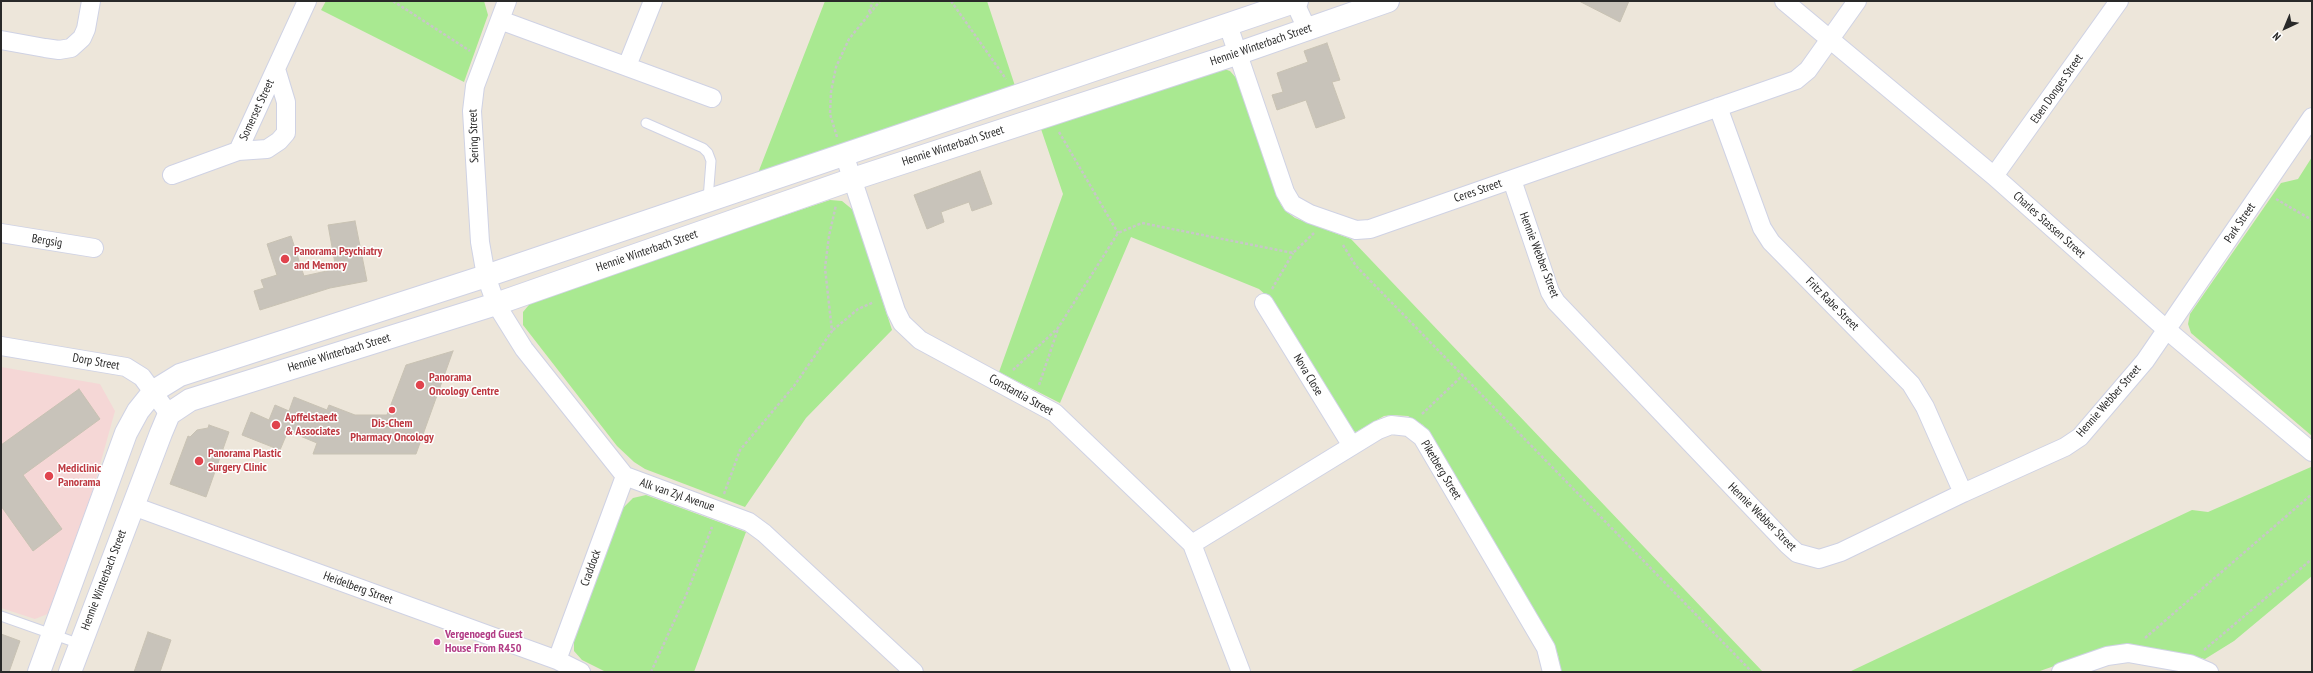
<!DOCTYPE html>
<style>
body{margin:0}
#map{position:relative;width:2313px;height:673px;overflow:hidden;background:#ede6da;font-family:"PT Sans Narrow",sans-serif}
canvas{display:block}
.frame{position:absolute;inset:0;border:2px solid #292929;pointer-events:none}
.north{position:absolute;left:2265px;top:8px;width:40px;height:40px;-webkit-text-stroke:3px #fff;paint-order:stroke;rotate:224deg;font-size:11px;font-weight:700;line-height:16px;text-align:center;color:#292929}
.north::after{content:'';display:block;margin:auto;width:14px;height:18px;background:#292929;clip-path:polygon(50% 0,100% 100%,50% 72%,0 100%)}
</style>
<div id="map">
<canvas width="2313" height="673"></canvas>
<div class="frame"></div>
<div class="north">N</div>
</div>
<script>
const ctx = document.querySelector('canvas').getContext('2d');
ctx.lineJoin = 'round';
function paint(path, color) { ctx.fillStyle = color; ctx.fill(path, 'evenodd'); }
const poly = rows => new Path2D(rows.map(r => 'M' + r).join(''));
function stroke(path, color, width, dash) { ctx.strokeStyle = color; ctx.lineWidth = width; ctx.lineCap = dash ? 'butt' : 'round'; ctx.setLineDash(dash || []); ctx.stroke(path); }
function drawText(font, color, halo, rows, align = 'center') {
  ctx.font = font + ' "PT Sans Narrow",sans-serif'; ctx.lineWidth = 3; ctx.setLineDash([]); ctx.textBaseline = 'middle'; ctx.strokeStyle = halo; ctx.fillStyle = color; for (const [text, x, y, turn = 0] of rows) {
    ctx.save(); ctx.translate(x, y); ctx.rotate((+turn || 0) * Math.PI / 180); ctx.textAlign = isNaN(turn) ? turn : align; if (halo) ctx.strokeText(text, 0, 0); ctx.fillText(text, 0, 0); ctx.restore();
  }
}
const medical = poly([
 [1,367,100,384,115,411,79,540,50,613,35,619,1,608]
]);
const green = poly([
 [326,1,484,1,488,15,464,82,321,10],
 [825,1,987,1,1017,92,758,173],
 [1224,69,1230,71,1237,79,1281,205,1287,212,1295,218,1351,239,1763,672,1561,672,1558,655,1551,638,1423,425,1408,416,1392,415,1384,416,1356,432,1350,430,1266,295,1259,289,1131,237,1060,403,999,372,1063,194,1041,129],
 [2312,157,2312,436,2191,333,2188,324,2190,314,2281,183,2298,179],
 [830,200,842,201,853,210,892,330,806,418,745,507,645,469,634,462,617,446,523,325,523,312,533,300],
 [2311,467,2312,576,2234,641,2205,659,2126,644,2112,646,2037,672,1849,672,2192,510,2208,512],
 [646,495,746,532,694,672,606,672,582,660,574,651,574,638,622,509,633,498]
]);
const building = poly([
 [1579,1,1629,1,1620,22,1579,1],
 [1327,43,1340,80,1332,82,1345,118,1316,128,1306,100,1277,110,1272,95,1283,92,1277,73,1308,62,1304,51,1327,43],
 [980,171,992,204,972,211,969,202,941,212,944,222,927,229,914,195,980,171],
 [355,221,367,281,330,288,260,310,254,291,264,288,261,280,277,275,267,244,291,236,304,276,336,269,328,225,355,221],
 [453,351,416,454,313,454,317,443,288,431,280,450,242,435,251,412,269,420,275,405,289,411,294,397,327,410,329,405,355,415,387,415,406,365,453,351],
 [79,389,100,419,23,475,62,529,33,551,1,506,1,445,79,389],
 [209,425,229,432,206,497,170,484,188,436,190,437,197,430,208,428,209,425],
 [148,632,171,640,160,672,134,672,148,632],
 [1,634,20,641,9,672,1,672,1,634]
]);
const path = poly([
 [393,1,470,51],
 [951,1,1006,79],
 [869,12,873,1],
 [1059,132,1118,233],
 [837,137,830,114,831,92,836,67,849,39,880,1],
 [2276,199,2312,220],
 [1343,245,1356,266,1752,672],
 [1272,289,1293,253],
 [833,330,858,309,874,302],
 [1013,370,1058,328,1118,233,1142,223,1293,253,1314,233],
 [1039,385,1058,329],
 [1422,414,1463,375],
 [724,494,740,450,794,386,832,331,825,268,829,236,836,205],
 [2145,638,2312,494],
 [2204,650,2312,559],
 [651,672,687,593,712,527]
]);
const lane = poly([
 [646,123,703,148,708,153,711,161,708,199],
 [1,616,80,644]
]);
const street = poly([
 [507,1,475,86,472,111,480,242,486,276,496,304,524,349,625,476,749,522,764,533,914,672],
 [1294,1,1307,29],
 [1784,1,1994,176,2167,330,2312,452],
 [500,20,712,98],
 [1228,25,1285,192,1292,204,1310,214,1356,230,1370,229,1796,80,1808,70,1857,1],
 [1,40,45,48,59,50,71,48,82,38,86,29,91,1],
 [627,66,653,1],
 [1718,107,1762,228,1771,242,1911,384,1925,407,1963,493],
 [238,151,267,149,279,141,286,133,286,102,276,69],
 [844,154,896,311,902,323,920,340,1055,413,1192,544,1241,672],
 [172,175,238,151,307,1],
 [1994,176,2119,1],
 [1512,180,1550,292,1556,302,1788,545,1797,553,1819,559,1841,552,1963,493,2065,447,2080,437,2145,361,2312,117],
 [1,233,94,248],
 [1264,303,1352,446],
 [1,346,126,367,142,377,169,414],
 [133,506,557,660,581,672],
 [1192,544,1378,430,1391,425,1409,427,1422,437,1526,614,1546,648,1552,672],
 [557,660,625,476],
 [2061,672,2107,656,2128,653,2190,664,2209,672]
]);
const secondary = poly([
 [39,672,126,433,138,411,154,391,180,375,486,276,1297,1],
 [70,672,161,433,169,414,190,400,496,304,853,179,1239,53,1388,1]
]);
const markers = [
 [285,259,5,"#e0444e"],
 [420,385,5,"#e0444e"],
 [392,410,4,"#e0444e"],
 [276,425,5,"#e0444e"],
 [199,461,5,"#e0444e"],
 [49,476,5,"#e0444e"],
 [437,642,4,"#d1479c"]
];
const streetNames = [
 ["Hennie Winterbach Street",1261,45,-19],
 ["Eben Donges Street",2057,89,-55],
 ["Somerset Street",257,110,-65],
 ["Sering Street",474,136,-92],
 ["Hennie Winterbach Street",953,146,-18],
 ["Ceres Street",1478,191,-19],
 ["Park Street",2240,223,-56],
 ["Charles Stassen Street",2049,225,42],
 ["Bergsig",47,241,9],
 ["Hennie Winterbach Street",647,251,-19],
 ["Hennie Webber Street",1539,255,69],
 ["Fritz Rabe Street",1832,304,45],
 ["Hennie Winterbach Street",339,353,-17],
 ["Dorp Street",96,362,10],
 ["Nova Close",1308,375,59],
 ["Constantia Street",1021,395,29],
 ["Hennie Webber Street",2109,401,-49],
 ["Piketberg Street",1441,470,59],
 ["Alk van Zyl Avenue",677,495,19],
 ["Hennie Webber Street",1762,517,45],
 ["Craddock",591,568,-70],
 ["Hennie Winterbach Street",104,580,-69],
 ["Heidelberg Street",358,588,20]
];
const healthNames = [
 ["Panorama Psychiatry",294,252],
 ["and Memory",294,266],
 ["Panorama",429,378],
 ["Oncology Centre",429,392],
 ["Apffelstaedt",285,418],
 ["& Associates",285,432],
 ["Dis-Chem",392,424,"center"],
 ["Pharmacy Oncology",392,438,"center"],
 ["Panorama Plastic",208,454],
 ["Surgery Clinic",208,468],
 ["Mediclinic",58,469],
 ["Panorama",58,483]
];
const hotelNames = [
 ["Vergenoegd Guest",445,635],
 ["House From R450",445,649]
];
paint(medical, '#f5d7d6');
paint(green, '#a9e991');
paint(building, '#c8c3ba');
stroke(building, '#c8c2b3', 1);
stroke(lane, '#cfd2e4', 11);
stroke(street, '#cfd2e4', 20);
stroke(secondary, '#cfd2e4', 24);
stroke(path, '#c7c7c7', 2.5, [3, 2]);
stroke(lane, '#fff', 9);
stroke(street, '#fff', 18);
stroke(secondary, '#fff', 22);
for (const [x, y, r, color] of markers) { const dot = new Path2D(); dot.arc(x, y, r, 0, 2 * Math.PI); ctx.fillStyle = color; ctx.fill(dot); stroke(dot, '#fff', 1.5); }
drawText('12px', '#292929', '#fff', streetNames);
drawText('bold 12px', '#be3a42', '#fff', healthNames, 'left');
drawText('bold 12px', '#b23c85', '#fff', hotelNames, 'left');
</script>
